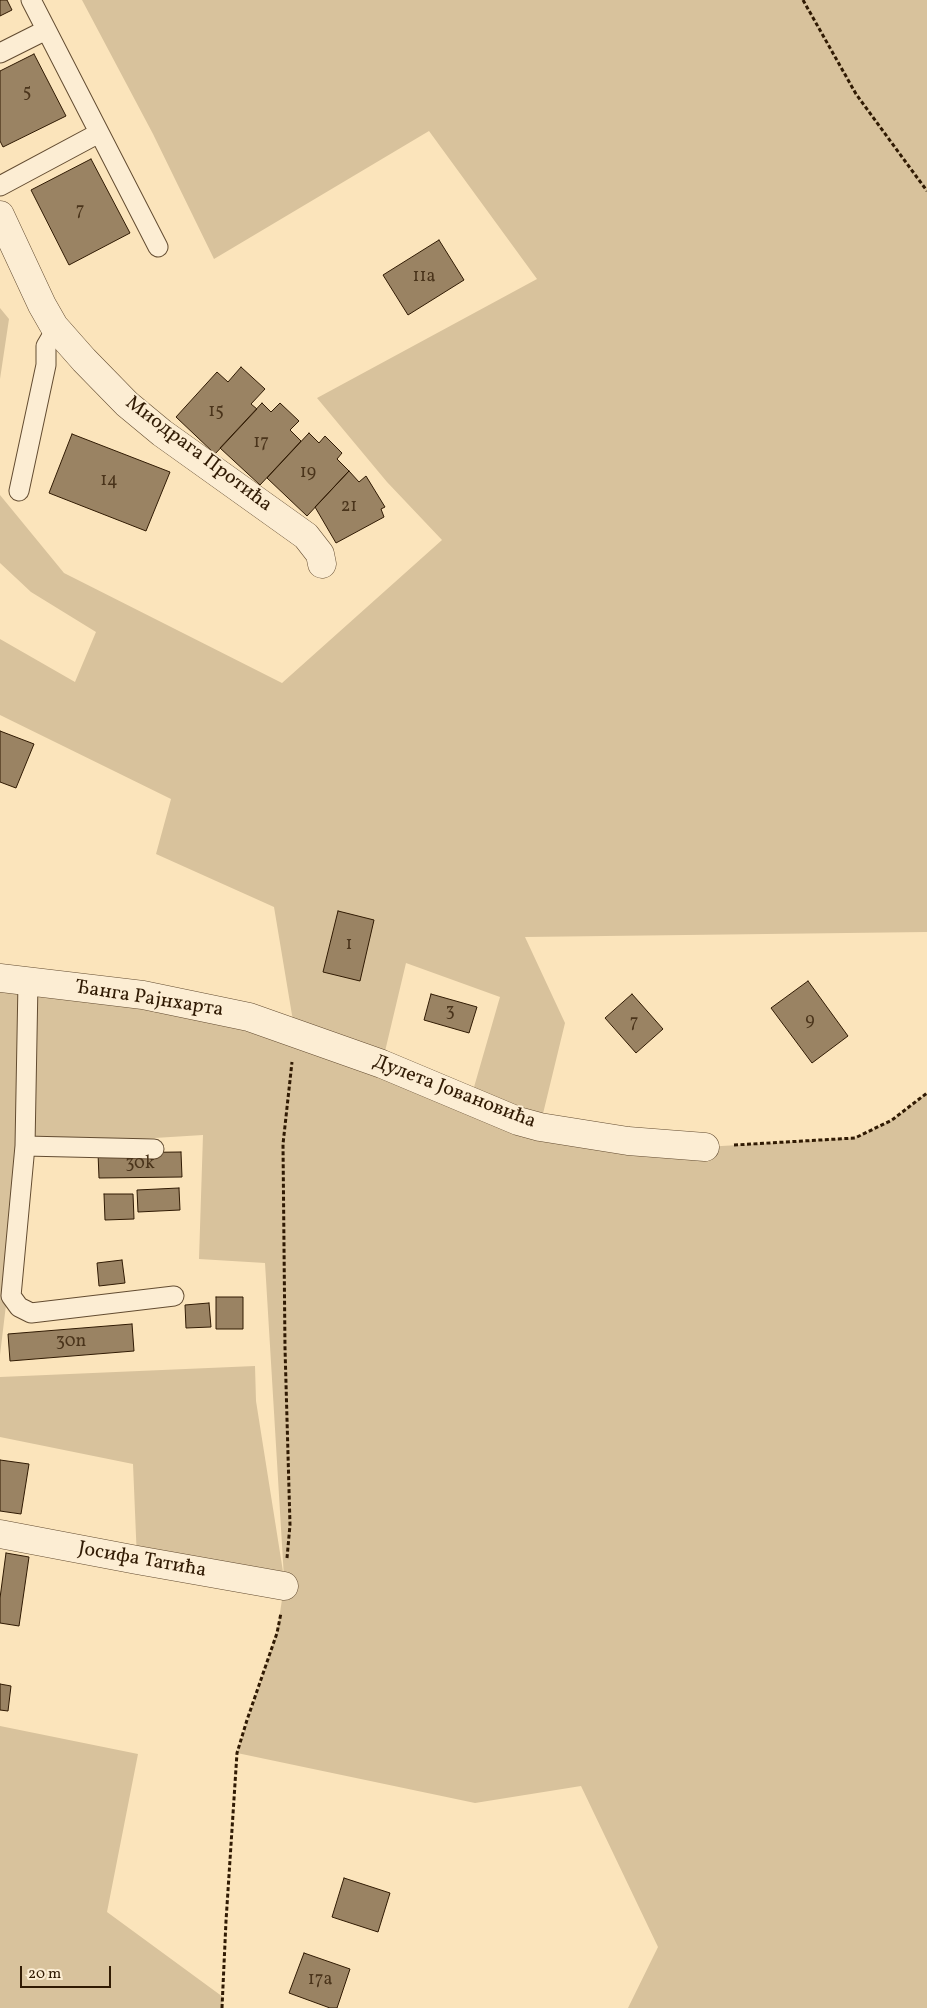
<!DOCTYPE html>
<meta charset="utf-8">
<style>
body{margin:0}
#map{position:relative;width:927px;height:2008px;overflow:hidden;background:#fbe4bb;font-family:Vollkorn,serif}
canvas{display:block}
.scale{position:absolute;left:20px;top:1966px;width:91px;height:22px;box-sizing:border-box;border:2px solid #301a03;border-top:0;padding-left:6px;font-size:15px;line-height:18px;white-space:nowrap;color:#301a03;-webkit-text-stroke:4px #fcedd3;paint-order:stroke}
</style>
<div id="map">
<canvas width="927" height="2008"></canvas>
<div class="scale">20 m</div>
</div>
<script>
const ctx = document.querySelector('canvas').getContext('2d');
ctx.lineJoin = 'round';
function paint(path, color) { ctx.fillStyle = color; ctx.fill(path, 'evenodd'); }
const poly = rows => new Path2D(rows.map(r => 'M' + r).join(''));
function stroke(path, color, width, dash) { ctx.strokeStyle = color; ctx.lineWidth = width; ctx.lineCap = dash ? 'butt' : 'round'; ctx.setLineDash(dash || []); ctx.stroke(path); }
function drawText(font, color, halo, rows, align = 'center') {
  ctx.font = font + ' Vollkorn,serif'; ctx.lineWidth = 4; ctx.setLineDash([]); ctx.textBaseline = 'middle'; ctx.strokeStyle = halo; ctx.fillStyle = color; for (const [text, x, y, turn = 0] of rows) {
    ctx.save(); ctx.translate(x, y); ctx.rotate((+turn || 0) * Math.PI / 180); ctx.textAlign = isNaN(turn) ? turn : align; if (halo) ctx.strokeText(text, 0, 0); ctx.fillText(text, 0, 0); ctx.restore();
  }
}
const green = poly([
 [82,0,927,0,927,932,525,937,565,1023,540,1126,705,1147,855,1138,892,1120,927,1093,927,2008,628,2008,658,1947,581,1786,475,1803,237,1753,277,1633,284,1586,137,1560,133,1464,0,1437,0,1377,255,1366,256,1401,284,1578,265,1263,199,1259,203,1135,25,1146,0,1355,0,978,295,1033,274,907,156,854,171,799,0,715,0,639,75,682,96,632,31,592,0,563,0,495,64,573,282,683,442,540,387,482,317,398,537,279,429,131,214,259,153,134],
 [406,963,500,997,470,1101,382,1064],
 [0,308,9,319,0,379],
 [0,1726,138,1754,107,1912,223,1997,222,2008,0,2008]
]);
const building = poly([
 [0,0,7,0,12,10,0,16,0,0],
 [34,54,66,116,3,147,0,141,0,71,34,54],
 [91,159,130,233,69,265,31,190,91,159],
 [439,240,464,280,408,315,383,275,439,240],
 [241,367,265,389,251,404,257,409,215,454,176,417,217,372,228,382,241,367],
 [262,403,271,412,280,403,299,421,290,430,301,441,260,485,220,448,262,403],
 [309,433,319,443,325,436,342,453,337,459,349,471,307,516,267,478,309,433],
 [72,434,170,472,146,531,49,493,72,434],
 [349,471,359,482,366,476,385,507,381,509,384,517,336,543,315,507,349,471],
 [0,731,34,744,16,788,0,782,0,731],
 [338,911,374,920,360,981,323,972,338,911],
 [808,981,848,1036,812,1063,771,1008,808,981],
 [431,994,477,1007,469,1033,424,1020,431,994],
 [632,994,663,1029,636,1053,605,1018,632,994],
 [181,1152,182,1177,99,1178,98,1153,181,1152],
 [179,1188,180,1210,138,1212,137,1190,179,1188],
 [104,1194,133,1194,134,1219,105,1220,104,1194],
 [122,1260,125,1283,99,1286,97,1263,122,1260],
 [216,1297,243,1297,243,1329,216,1329,216,1297],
 [209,1303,211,1327,186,1328,185,1305,209,1303],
 [132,1324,134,1351,10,1361,8,1334,132,1324],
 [0,1460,29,1464,21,1514,0,1511,0,1460],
 [6,1553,29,1557,19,1626,0,1623,0,1598,6,1553],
 [0,1684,11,1686,8,1711,0,1710,0,1684],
 [344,1878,390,1893,378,1932,332,1917,344,1878],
 [304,1953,350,1969,337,2008,330,2008,289,1993,304,1953]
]);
const path = poly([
 [803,0,856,94,927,191],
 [734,1145,855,1138,892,1120,927,1093],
 [287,1558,290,1525,285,1348,283,1144,292,1062],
 [222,2008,226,1921,237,1753,247,1720,277,1633,281,1613]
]);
const service = poly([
 [31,0,158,247],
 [0,53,46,30],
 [0,186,99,133],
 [19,491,46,365,46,346,56,329],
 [28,982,25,1146,11,1296,19,1307,31,1313,174,1296],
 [25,1146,154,1149]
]);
const minor = poly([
 [0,215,42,305,54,326,84,360,127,404,162,433,306,536,320,554,322,564],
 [0,978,143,995,249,1017,382,1064,518,1121,540,1127,628,1141,705,1147],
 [0,1534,137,1560,284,1586]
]);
const numberNames = [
 ["5",27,94],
 ["7",80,212],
 ["11a",424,278],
 ["15",216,413],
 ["17",261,444],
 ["19",308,474],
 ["14",109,482],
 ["21",349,508],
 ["1",349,946],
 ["3",450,1013],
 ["9",810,1022],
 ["7",634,1024],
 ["30k",140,1165],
 ["30n",71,1343],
 ["17a",320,1981]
];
const streetNames = [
 ["Миодрага Протића",198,455,37],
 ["Ђанга Рајнхарта",149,1000,9],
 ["Дулета Јовановића",454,1093,21],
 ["Јосифа Татића",142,1561,10]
];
paint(green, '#d8c29c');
paint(building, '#9a8363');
stroke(building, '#301a03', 1);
stroke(service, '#634c31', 21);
stroke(minor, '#634c31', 29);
stroke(path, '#301a03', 3, [4, 2.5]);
stroke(service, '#fcedd3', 19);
stroke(minor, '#fcedd3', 28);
drawText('18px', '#4a341b', null, numberNames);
drawText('20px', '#301a03', '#fcedd3', streetNames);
</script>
